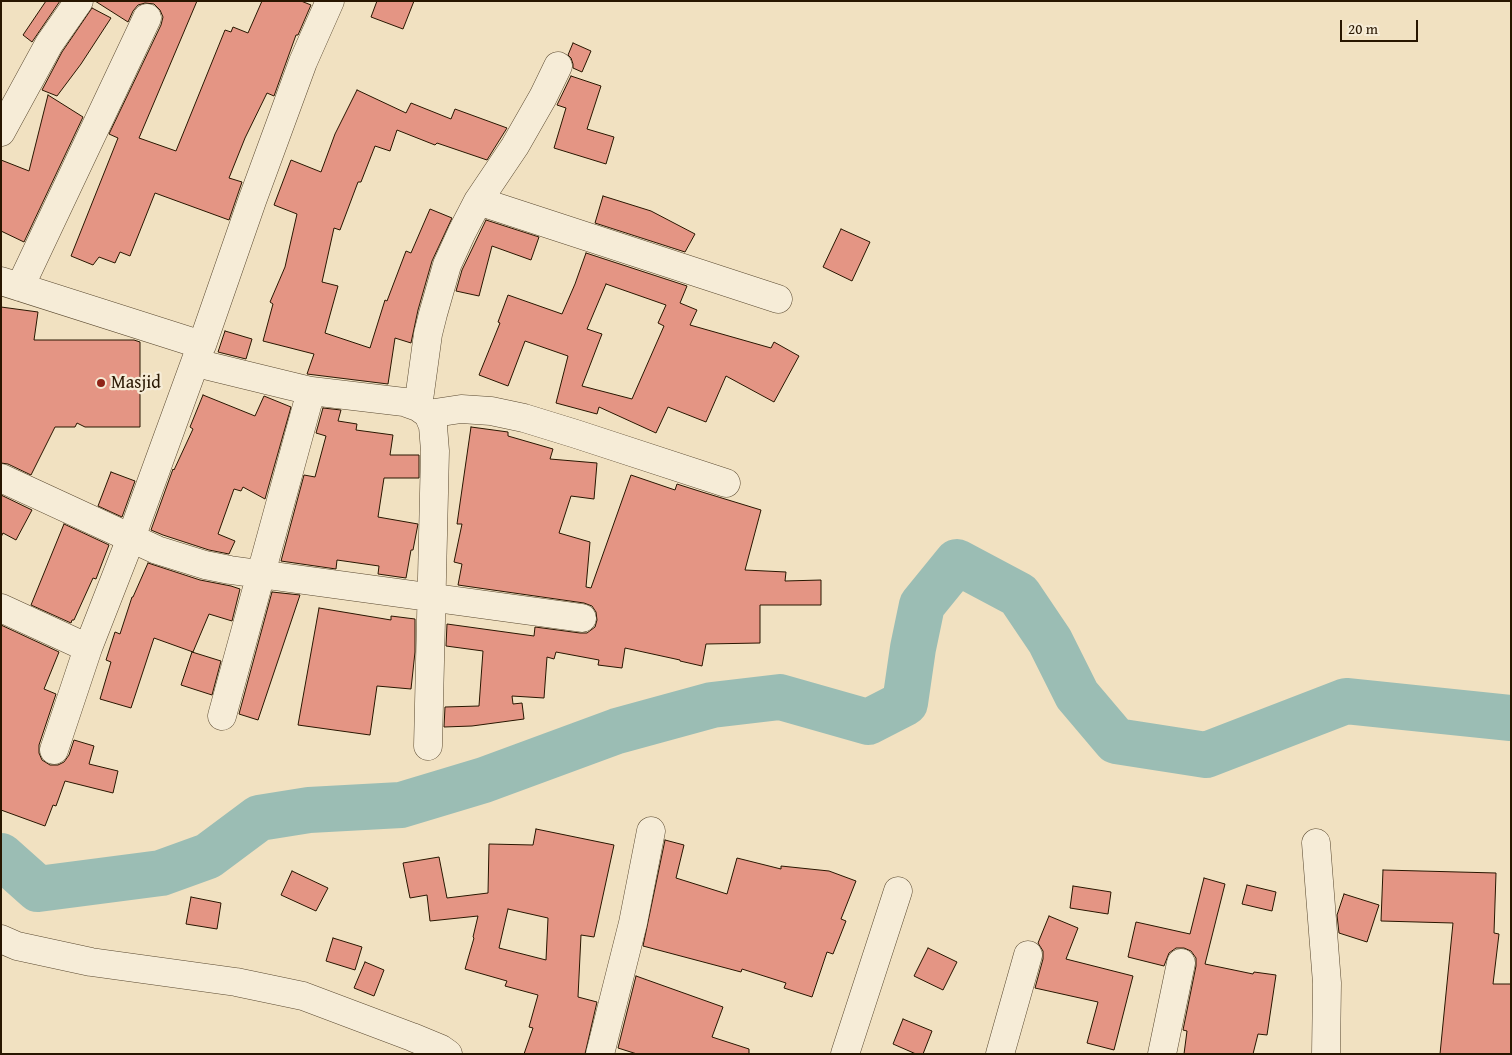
<!DOCTYPE html>
<style>
body{margin:0}
#map{position:relative;width:1512px;height:1055px;overflow:hidden;background:#f1e1c1;font-family:"Gentium Book Plus",serif}
canvas{display:block}
.frame{position:absolute;inset:0;border:2px solid #281600;pointer-events:none}
.scale{position:absolute;left:1340px;top:20px;width:78px;height:22px;box-sizing:border-box;border:2px solid #281600;border-top:0;padding-left:6px;font-size:15px;line-height:18px;white-space:nowrap;color:#281600;-webkit-text-stroke:4px #f6ecd7;paint-order:stroke}
</style>
<div id="map">
<canvas width="1512" height="1055"></canvas>
<div class="frame"></div>
<div class="scale">20 m</div>
</div>
<script>
const ctx = document.querySelector('canvas').getContext('2d');
ctx.lineJoin = 'round';
const poly = rows => new Path2D(rows.map(r => 'M' + r).join(''));
function stroke(path, color, width, dash) { ctx.strokeStyle = color; ctx.lineWidth = width; ctx.lineCap = dash ? 'butt' : 'round'; ctx.setLineDash(dash || []); ctx.stroke(path); }
function paint(path, color) { ctx.fillStyle = color; ctx.fill(path, 'evenodd'); }
function drawText(font, color, halo, rows, align = 'center') {
  ctx.font = font + ' "Gentium Book Plus",serif'; ctx.lineWidth = 4.5; ctx.setLineDash([]); ctx.textBaseline = 'middle'; ctx.strokeStyle = halo; ctx.fillStyle = color; for (const [text, x, y, turn = 0] of rows) {
    ctx.save(); ctx.translate(x, y); ctx.rotate((+turn || 0) * Math.PI / 180); ctx.textAlign = isNaN(turn) ? turn : align; if (halo) ctx.strokeText(text, 0, 0); ctx.fillText(text, 0, 0); ctx.restore();
  }
}
const river = poly([
 [1,856,38,889,161,873,208,856,259,818,309,810,401,805,484,780,617,731,712,705,780,697,868,722,905,703,913,648,922,605,957,562,1019,595,1050,641,1077,695,1116,741,1206,755,1346,701,1511,718]
]);
const building = poly([
 [46,1,60,1,32,42,23,35,46,1],
 [95,1,197,1,139,138,176,151,225,30,231,32,233,27,248,33,262,1,301,1,311,5,298,35,296,35,274,96,267,93,245,138,229,178,242,182,229,220,155,193,130,256,120,252,115,263,99,257,93,265,71,256,118,138,109,134,161,25,163,17,160,10,154,4,145,3,138,5,133,11,128,22,95,1],
 [377,1,414,1,403,29,371,17,377,1],
 [92,8,111,18,81,64,57,96,42,90,62,52,92,8],
 [573,43,591,51,582,72,573,68,573,64,571,58,568,55,573,43],
 [571,76,601,86,587,129,614,137,606,164,554,148,566,108,557,105,571,76],
 [357,90,406,113,411,103,451,119,455,109,507,128,487,160,437,143,435,145,397,130,390,151,375,146,361,182,358,182,340,230,334,228,322,282,338,286,325,333,370,348,385,300,387,301,406,251,411,253,430,209,452,218,432,261,418,310,411,343,395,338,388,384,307,374,314,354,263,341,273,304,270,302,285,267,297,214,274,205,291,160,321,172,335,134,357,90],
 [48,95,83,117,24,242,1,231,1,160,29,171,48,95],
 [603,196,651,211,695,234,685,252,595,223,603,196],
 [486,220,539,237,531,260,492,246,479,296,456,291,462,270,486,220],
 [841,229,870,242,852,281,823,267,841,229],
 [586,253,687,286,680,303,697,310,690,325,771,348,774,342,799,356,774,402,726,376,706,422,668,407,656,433,599,407,597,414,556,403,568,356,525,341,508,386,479,375,500,323,498,322,508,295,562,314,575,284,586,253],
 [606,284,666,305,658,323,664,326,632,399,582,386,602,334,587,329,606,284],
 [1,307,38,312,34,340,134,340,140,342,140,427,85,427,77,423,75,427,55,427,31,475,8,464,1,463,1,307],
 [225,331,252,339,246,359,218,352,225,331],
 [203,395,255,416,264,396,291,407,265,499,243,487,241,491,234,489,218,534,235,541,229,554,209,550,163,535,151,530,173,469,174,470,193,429,190,427,203,395],
 [323,408,341,410,338,421,357,424,356,430,393,435,390,455,419,455,419,478,384,478,378,517,418,524,413,550,411,550,406,578,378,574,379,566,337,560,336,569,281,561,304,475,315,477,326,436,316,433,323,408],
 [471,427,508,432,508,436,553,449,550,459,597,463,594,499,571,496,559,533,590,542,586,587,591,588,631,475,675,490,677,484,680,485,702,492,761,510,745,570,786,572,785,581,821,580,821,605,760,605,760,643,706,644,702,666,680,661,680,660,625,648,622,668,598,665,599,660,556,652,554,659,547,657,544,698,512,696,513,704,522,703,524,719,472,726,444,727,445,707,479,706,483,651,446,646,447,624,534,636,535,627,580,633,587,633,595,627,597,620,596,612,592,606,584,603,458,585,462,564,454,562,462,524,457,524,471,427],
 [111,472,135,481,122,517,98,506,111,472],
 [1,495,32,510,16,540,3,533,1,537,1,495],
 [64,524,109,545,96,579,93,578,74,620,72,620,71,623,31,605,64,524],
 [148,563,200,580,231,586,240,589,232,621,209,614,193,652,154,638,131,708,100,699,111,662,106,660,115,632,120,634,132,597,133,597,148,563],
 [272,592,300,595,258,720,239,714,272,592],
 [319,608,391,620,391,616,415,619,415,652,411,689,377,686,370,735,298,725,319,608],
 [1,625,59,652,44,689,56,694,39,745,39,753,42,760,50,765,58,765,64,762,69,755,74,740,94,746,89,764,118,771,113,793,65,781,56,806,53,805,45,826,1,810,1,625],
 [192,652,221,661,212,695,181,685,192,652],
 [536,829,614,845,594,937,581,935,578,997,597,1002,585,1054,524,1054,533,1028,529,1027,538,995,505,986,507,981,465,969,474,938,473,937,478,916,430,921,427,895,410,898,403,863,439,857,447,898,488,893,489,844,533,845,536,829],
 [508,909,548,918,546,960,499,948,508,909],
 [665,840,684,845,676,878,727,894,737,858,781,869,781,866,829,871,856,881,841,919,846,921,833,954,827,952,812,997,784,988,786,983,742,969,741,972,643,946,665,840],
 [1383,870,1496,873,1494,933,1499,934,1493,984,1511,984,1511,1054,1440,1054,1453,923,1381,921,1383,870],
 [292,871,328,888,316,911,281,895,292,871],
 [1204,878,1225,884,1205,964,1253,974,1254,972,1276,975,1267,1035,1258,1034,1253,1054,1184,1054,1187,1031,1183,1030,1196,966,1196,958,1191,951,1184,948,1176,948,1169,953,1164,966,1128,957,1136,922,1190,934,1204,878],
 [1247,885,1276,892,1272,911,1242,904,1247,885],
 [1073,886,1111,892,1108,914,1070,908,1073,886],
 [1344,894,1379,905,1367,942,1339,933,1337,915,1344,894],
 [191,897,221,903,217,929,186,924,191,897],
 [1049,916,1078,928,1066,959,1133,976,1114,1050,1087,1043,1098,1002,1035,988,1043,959,1043,951,1038,943,1049,916],
 [333,938,362,947,355,970,326,961,333,938],
 [928,948,957,962,943,990,914,976,928,948],
 [365,962,384,970,374,996,354,988,365,962],
 [636,976,723,1007,712,1037,749,1049,749,1054,637,1054,618,1048,636,976],
 [903,1019,932,1031,923,1054,916,1054,893,1044,903,1019]
]);
const minor = poly([
 [1,132,49,44,79,1],
 [478,201,778,299],
 [1,281,202,345,252,201,303,62,330,1],
 [20,287,147,18],
 [196,363,311,391,404,402,418,407,428,414,433,426,435,451,428,746],
 [418,407,428,334,433,314,447,265,462,232,478,201,515,146,543,97,558,66],
 [428,414,461,409,491,411,524,418,576,434,726,483],
 [1,478,157,550,205,565,230,570,582,618],
 [1,608,88,648],
 [222,716,311,391],
 [54,750,88,648,131,538,201,346],
 [1316,843,1327,983,1326,1054],
 [1,939,17,946,91,962,236,982,303,996,412,1037,441,1049,448,1054],
 [600,1054,633,923,651,831],
 [845,1054,898,891],
 [1000,1054,1028,955],
 [1162,1054,1181,963]
]);
const markers = [
 [101,383,5,"#8f2418"]
];
const poiNames = [
 ["Masjid",111,383]
];
stroke(river, '#9bbdb4', 46);
paint(building, '#e49584');
stroke(building, '#281600', 1);
stroke(minor, '#5a4930', 29);
stroke(minor, '#f6ecd7', 28);
for (const [x, y, r, color] of markers) { const dot = new Path2D(); dot.arc(x, y, r, 0, 2 * Math.PI); ctx.fillStyle = color; ctx.fill(dot); stroke(dot, '#f6ecd7', 2); }
drawText('18px', '#281600', '#f6ecd7', poiNames, 'left');
</script>
